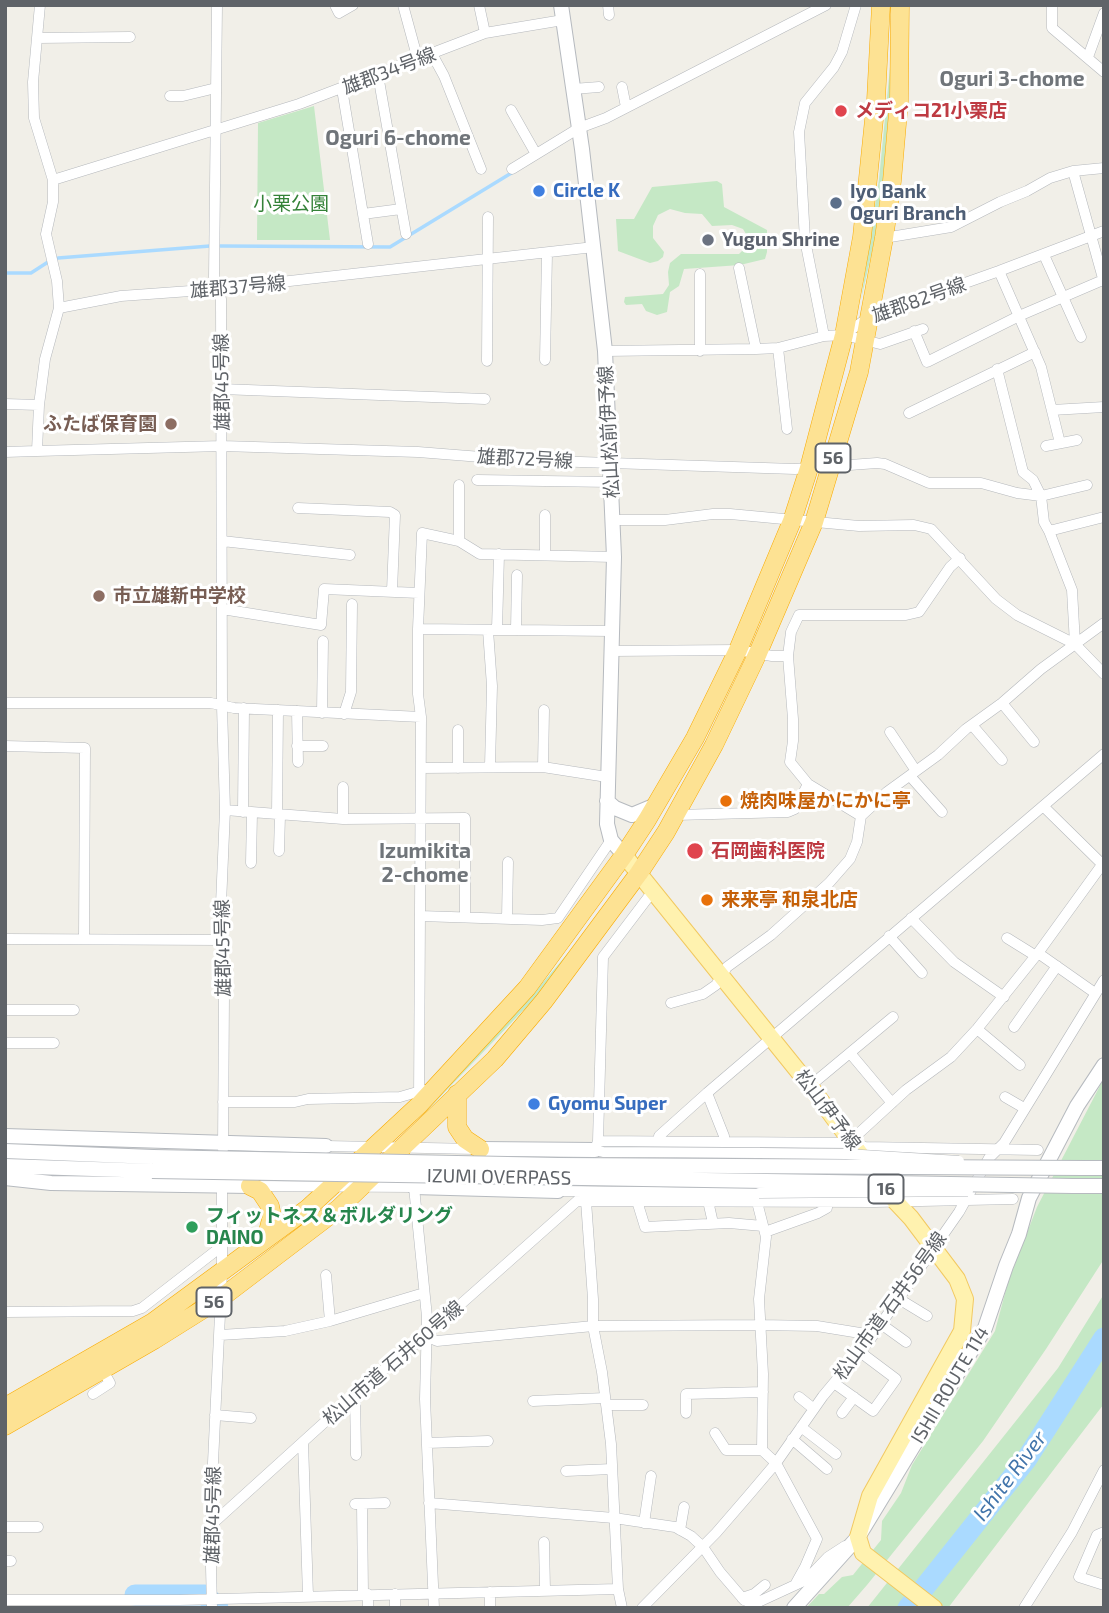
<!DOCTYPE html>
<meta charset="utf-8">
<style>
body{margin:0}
#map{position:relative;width:1109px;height:1613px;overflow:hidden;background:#f1efe8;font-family:"Exo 2",sans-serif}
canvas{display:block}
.frame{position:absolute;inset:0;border:7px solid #5f6368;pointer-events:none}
</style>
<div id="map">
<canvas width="1109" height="1613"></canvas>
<div class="frame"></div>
</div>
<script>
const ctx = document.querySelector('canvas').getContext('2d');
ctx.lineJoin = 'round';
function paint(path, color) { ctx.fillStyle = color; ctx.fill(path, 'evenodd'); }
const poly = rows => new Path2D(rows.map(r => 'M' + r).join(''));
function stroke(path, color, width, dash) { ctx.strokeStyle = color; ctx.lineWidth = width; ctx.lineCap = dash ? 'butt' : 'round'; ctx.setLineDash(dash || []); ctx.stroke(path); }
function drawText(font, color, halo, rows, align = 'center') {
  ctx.font = font + ' "Exo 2","Noto Sans JP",sans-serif'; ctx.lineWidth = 6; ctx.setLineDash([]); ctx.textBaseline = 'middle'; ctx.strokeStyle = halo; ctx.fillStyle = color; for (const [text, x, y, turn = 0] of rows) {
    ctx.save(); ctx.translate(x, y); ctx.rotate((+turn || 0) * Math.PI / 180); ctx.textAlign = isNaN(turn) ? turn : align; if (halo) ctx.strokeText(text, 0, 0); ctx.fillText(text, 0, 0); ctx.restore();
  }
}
const green = poly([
 [893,5,890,101,883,179,875,238,861,300,879,179,890,67],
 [314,106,330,240,257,240,258,123],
 [717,181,722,184,724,207,767,230,767,252,765,259,740,265,684,269,679,286,670,292,667,312,657,315,646,311,642,304,626,305,624,302,625,297,663,294,669,285,668,272,670,263,681,254,739,254,743,250,746,234,743,229,732,225,712,226,702,214,685,213,670,209,658,215,653,226,653,238,664,252,663,257,658,261,650,263,618,251,616,219,634,219,652,187],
 [580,939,536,997,419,1119,533,994],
 [1104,1078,1104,1259,1046,1349,983,1441,867,1585,847,1608,806,1608,819,1594,824,1594,842,1577,853,1575,881,1540,882,1521,901,1493,912,1465,995,1331,1008,1282,1037,1207],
 [1104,1294,1104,1404,1100,1409,948,1608,867,1608,1058,1368]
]);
const stream = poly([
 [220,246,390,247,513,172],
 [58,258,210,246],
 [5,273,31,273,48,262]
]);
const river = poly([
 [135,1595,205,1595,218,1608],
 [908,1608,1026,1460,1104,1338]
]);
const street = poly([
 [40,5,33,82,34,118,53,180],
 [217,5,214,277,221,299,222,706,225,810,221,904,224,994,223,1149],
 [335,5,339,13,353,5],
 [403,5,418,60],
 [479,5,485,33],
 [608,5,609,15],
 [1052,5,1052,28,1104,72],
 [37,38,130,37],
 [432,54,444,76,481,169],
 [1088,57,1104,13],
 [378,75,406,234],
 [622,87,626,107],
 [342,89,368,244],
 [573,89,599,87],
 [170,96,183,96,216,88],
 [511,110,536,154],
 [512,169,579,128,606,118,826,5],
 [1073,171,1104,282],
 [363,214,401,209],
 [884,238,951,227,1000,202,1027,191,1050,178,1073,171,1104,168],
 [1044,255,1081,337],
 [739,268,756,349],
 [999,271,1041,367,1060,443],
 [59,308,57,281,46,234,53,202,53,180,299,104,485,33,563,20],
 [914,331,927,362,1019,316,1103,280],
 [844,335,880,344,923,329],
 [824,336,805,240,799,132,805,103,834,67,842,52,856,5],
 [778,348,787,429],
 [605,351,756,349,778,348,824,336,844,335,869,317,999,271,1104,231],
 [700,351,700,274],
 [545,360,547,253],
 [487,361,488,217],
 [997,369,1023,472,1033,480,1041,496,1087,485],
 [221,389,485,399],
 [5,404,39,405],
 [1052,410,1104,407],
 [909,413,1035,352],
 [1046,446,1077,440],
 [37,451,222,446,418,452,519,460,795,469,877,463,885,464,929,483,981,483,1017,493,1041,496,1044,522,1049,531,1104,517],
 [5,452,37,451,39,405,45,359,59,308,121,296,218,289,594,247],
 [477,480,611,482],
 [459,485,459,541],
 [298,508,390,512,395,515,392,591],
 [613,520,665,520,713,514,730,514,859,526,914,525,931,529,996,599,1017,615,1075,644,1104,674],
 [1049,531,1072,590,1075,644],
 [222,541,350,555],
 [545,555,545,515],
 [222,609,321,625,324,589,419,593],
 [418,629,422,533,459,541,480,554,614,557],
 [488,630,492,686,490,766],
 [497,630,499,554],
 [516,630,517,575],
 [611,651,738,650,772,656,788,656,791,632,799,615,906,615,919,612,950,567,960,558],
 [788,656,793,719,793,741,790,762,808,784,861,816],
 [5,703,211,703,234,708,421,717],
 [1002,703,1034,742],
 [297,711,298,762],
 [322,713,323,641],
 [344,714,351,692,352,604],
 [972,725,1002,760],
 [458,730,458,768],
 [890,732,916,771],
 [5,746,85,748,84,938],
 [297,746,323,746],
 [543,767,544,710],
 [421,768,543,767,607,777],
 [910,776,942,812],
 [343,787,343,819],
 [1043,806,1102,864],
 [225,810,343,819,465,818,465,917],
 [243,812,244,708],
 [277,815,278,710],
 [676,815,788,812,795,809,808,784],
 [279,851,280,815],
 [251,863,252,813],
 [653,891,603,957,598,1141,595,1150,603,1152,760,1153],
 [420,916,542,920,558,918,611,840],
 [911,918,954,962,1004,997],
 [507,919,508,862],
 [889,936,922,973],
 [1007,938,1036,956],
 [5,939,222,940],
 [1038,953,1095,993],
 [671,1003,703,994,716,985,727,967,771,935,829,883,850,859,857,842,861,816,887,792,938,755,966,729,1002,703,1041,669,1104,623],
 [5,1010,74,1010],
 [1014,1027,1057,966],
 [977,1029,1020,1065],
 [5,1043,54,1043],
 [850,1053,892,1103],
 [810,1086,893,1017],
 [707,1093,724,1136,724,1142],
 [1005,1097,1024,1108],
 [223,1102,295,1102,308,1099,400,1097,424,1090],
 [419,1103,421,717,418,694,418,629,612,631],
 [598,1141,853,1143,865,1147,1038,1150],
 [659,1141,659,1136,707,1093,1104,754],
 [853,1143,857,1135,906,1090,951,1057,977,1029,1038,953,1104,862],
 [326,1146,476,1149],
 [254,1186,414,1187,427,1317,425,1399,434,1608],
 [558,1191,759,1193],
 [586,1201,593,1299,593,1326,602,1372,611,1444,618,1589,622,1608],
 [637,1201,645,1227,729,1223,763,1226],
 [708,1201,713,1223],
 [757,1202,766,1237,759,1299,763,1374,762,1450,776,1463,817,1539,805,1567,795,1585],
 [765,1232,818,1213,827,1208,827,1202],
 [326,1275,330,1321],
 [899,1299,927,1316],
 [5,1312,133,1311,142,1308,222,1246],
 [881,1324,906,1342],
 [220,1335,285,1331,330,1321,424,1293],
 [425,1336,437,1341,593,1326,759,1325,817,1326,860,1333,869,1341],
 [834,1383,873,1411,896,1379,860,1352],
 [93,1394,110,1383,102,1369],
 [355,1395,356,1455],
 [799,1397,814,1409],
 [533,1401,605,1398],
 [606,1405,643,1405],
 [686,1413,686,1394,763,1392],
 [842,1413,854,1397],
 [215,1415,251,1418],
 [801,1427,836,1454],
 [715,1433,726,1450,762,1450],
 [792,1439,827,1469],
 [303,1442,308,1596],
 [427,1443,488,1441],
 [566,1471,612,1469],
 [429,1503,614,1518,675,1527,691,1536,703,1547,720,1572,744,1600,754,1604,806,1580,828,1557,845,1546],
 [355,1504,385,1503],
 [362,1504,363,1594],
 [644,1523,651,1476],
 [210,1526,369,1382,425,1336,577,1201,875,1202,1013,1199],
 [5,1527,38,1527],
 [680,1530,684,1507],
 [1104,1532,1097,1535,1079,1577,1104,1585],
 [544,1542,545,1590],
 [5,1561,11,1561],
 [490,1592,490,1608],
 [395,1594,395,1608],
 [742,1598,754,1594,765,1585],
 [5,1600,179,1600,618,1589],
 [212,1608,210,1526,222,1272,222,1182],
 [368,1608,368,1594],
 [642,1608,716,1533,748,1496,776,1463,823,1396,869,1341,959,1212,989,1158,1004,1143,1104,980],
 [1024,1608,1072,1532,1104,1470]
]);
const secondary = poly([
 [561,5,582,149,605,351,614,557,607,824,611,840,624,855],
 [607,801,615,808,632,815,656,805],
 [5,1136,326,1146],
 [480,1149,595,1150],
 [5,1151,153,1157],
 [5,1166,152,1171],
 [1084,1168,1104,1168],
 [5,1178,51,1183,250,1186],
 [1073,1186,1104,1186],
 [414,1187,558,1191],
 [794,1608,858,1537,985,1328,1006,1266,1019,1234,1029,1198,1077,1106,1104,1065]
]);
const primary = poly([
 [624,855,810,1086,895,1201,911,1218,957,1279,965,1299,962,1331,870,1496,858,1537,863,1553,934,1608]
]);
const highway = poly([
 [457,1094,457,1127,465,1139,480,1149],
 [250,1186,260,1191,270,1206,272,1216,266,1239],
 [5,1407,153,1322,307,1209,333,1185,419,1105,527,988,624,855,647,820,695,738,738,650,792,521,809,468,844,335,862,237,876,100,881,5],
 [5,1426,154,1340,221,1298,338,1209,495,1059,544,1001,639,873,666,832,714,745,758,653,814,522,859,372,884,238,892,181,899,101,900,5]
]);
const streetBridge = poly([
 [760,1153,846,1154,959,1161],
 [759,1193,968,1191]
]);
const secondaryBridge = poly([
 [153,1157,558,1165,1084,1168],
 [152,1171,1073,1186]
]);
const markers = [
 [841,111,7,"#e0444e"],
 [539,191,7,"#3f7fe0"],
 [836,203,7,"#5c6f8a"],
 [708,240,7,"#6b7280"],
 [171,424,7,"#8d6e63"],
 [99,596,7,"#8d6e63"],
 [726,801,7,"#e8710a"],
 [695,851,9,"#e0444e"],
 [707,900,7,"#e8710a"],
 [534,1104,7,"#3f7fe0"],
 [192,1227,7,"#2e9e5b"]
];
const shields = [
 [833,458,35],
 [886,1189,35],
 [214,1302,35]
];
const shieldNames = [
 ["56",833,458],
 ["16",886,1189],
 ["56",214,1302]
];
const streetNames = [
 ["雄郡34号線",389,71,-21],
 ["雄郡37号線",238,287,-5],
 ["雄郡82号線",919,300,-20],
 ["雄郡45号線",222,382,-91],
 ["松山松前伊予線",609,432,-93],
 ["雄郡72号線",525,459,3],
 ["雄郡45号線",223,948,-91],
 ["松山伊予線",828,1110,53],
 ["IZUMI OVERPASS",499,1177,1],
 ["松山市道 石井56号線",890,1306,-54],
 ["松山市道 石井60号線",393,1363,-41],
 ["ISHII ROUTE 114",950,1385,-59],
 ["雄郡45号線",213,1515,-89]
];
const healthNames = [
 ["メディコ21小栗店",855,111],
 ["石岡歯科医院",711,851]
];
const shopNames = [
 ["Circle K",553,191],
 ["Gyomu Super",548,1104]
];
const serviceNames = [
 ["Iyo Bank",850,192],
 ["Oguri Branch",850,214]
];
const parkNames = [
 ["小栗公園",291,204]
];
const worshipNames = [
 ["Yugun Shrine",722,240]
];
const educationNames = [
 ["ふたば保育園",157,424],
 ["市立雄新中学校",113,596,"left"]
];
const foodNames = [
 ["焼肉味屋かにかに亭",740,801],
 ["来来亭 和泉北店",721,900]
];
const leisureNames = [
 ["フィットネス＆ボルダリング",206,1216],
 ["DAINO",206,1238]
];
const neighbourhoodNames = [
 ["Oguri 3-chome",1012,79],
 ["Oguri 6-chome",398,138],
 ["Izumikita",425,851],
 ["2-chome",425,875]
];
const waterNames = [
 ["Ishite River",1010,1476,-53]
];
paint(green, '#c5e8c5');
stroke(stream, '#aadaff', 3.5);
stroke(river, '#aadaff', 21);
stroke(street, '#b5b8bc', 11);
stroke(secondary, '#b6babf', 16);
stroke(primary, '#f2c960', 18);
stroke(highway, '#f9ab00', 19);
stroke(street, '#fff', 10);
stroke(secondary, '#fff', 14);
stroke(primary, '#fff2af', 16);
stroke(highway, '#fde293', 18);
stroke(streetBridge, '#b5b8bc', 11, []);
stroke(secondaryBridge, '#b6babf', 16, []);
stroke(streetBridge, '#fff', 10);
stroke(secondaryBridge, '#fff', 14);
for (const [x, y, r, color] of markers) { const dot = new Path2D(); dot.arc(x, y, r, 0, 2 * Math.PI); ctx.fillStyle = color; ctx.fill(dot); stroke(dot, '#fff', 2.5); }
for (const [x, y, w] of shields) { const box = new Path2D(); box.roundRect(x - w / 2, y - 14.5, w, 29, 5); ctx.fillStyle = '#fff'; ctx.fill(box); stroke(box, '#5f6368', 2); }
drawText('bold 18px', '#5f6368', null, shieldNames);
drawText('19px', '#5f6368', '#fff', streetNames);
drawText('bold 19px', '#be3a42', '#fff', healthNames, 'left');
drawText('bold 19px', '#366cbe', '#fff', shopNames, 'left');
drawText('bold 19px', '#4e5e75', '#fff', serviceNames, 'left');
drawText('19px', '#348238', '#fff', parkNames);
drawText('bold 19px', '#5b616d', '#fff', worshipNames, 'left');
drawText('bold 19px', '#785e54', '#fff', educationNames, 'right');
drawText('bold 19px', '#c56008', '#fff', foodNames, 'left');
drawText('bold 19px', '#27864d', '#fff', leisureNames, 'left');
drawText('bold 21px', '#70757a', '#fff', neighbourhoodNames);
drawText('italic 21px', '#4174aa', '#fff', waterNames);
</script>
